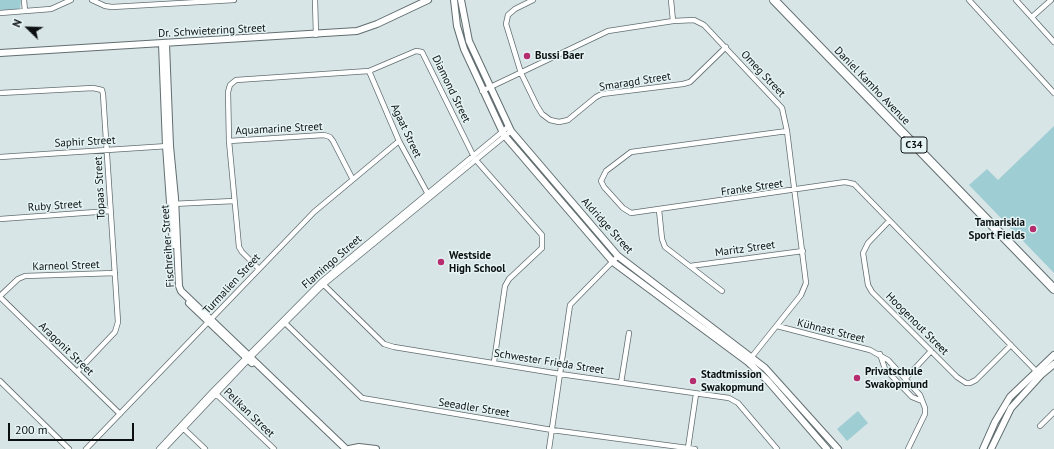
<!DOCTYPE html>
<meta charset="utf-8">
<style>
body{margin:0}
#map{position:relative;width:1054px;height:449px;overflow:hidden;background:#d8e5e7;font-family:"PT Sans",sans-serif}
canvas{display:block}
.north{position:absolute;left:8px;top:8px;width:40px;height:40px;-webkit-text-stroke:3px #e5f3f4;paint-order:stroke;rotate:293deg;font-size:11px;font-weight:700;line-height:16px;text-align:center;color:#0b0f10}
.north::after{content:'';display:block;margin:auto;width:14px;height:18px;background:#0b0f10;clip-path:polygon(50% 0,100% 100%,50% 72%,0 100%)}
.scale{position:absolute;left:8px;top:423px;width:126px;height:18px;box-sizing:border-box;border:2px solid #0b0f10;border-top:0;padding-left:5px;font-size:12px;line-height:14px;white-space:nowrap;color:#0b0f10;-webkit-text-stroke:3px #e5f3f4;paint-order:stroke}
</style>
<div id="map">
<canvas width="1054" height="449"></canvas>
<div class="north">N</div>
<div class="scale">200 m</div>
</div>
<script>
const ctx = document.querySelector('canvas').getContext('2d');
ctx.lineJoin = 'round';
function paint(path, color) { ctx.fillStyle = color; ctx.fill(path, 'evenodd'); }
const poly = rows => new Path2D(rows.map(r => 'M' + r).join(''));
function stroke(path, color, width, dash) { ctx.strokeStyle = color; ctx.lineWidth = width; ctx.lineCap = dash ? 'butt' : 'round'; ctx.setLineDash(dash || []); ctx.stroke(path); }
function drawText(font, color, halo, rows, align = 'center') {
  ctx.font = font + ' "PT Sans",sans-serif'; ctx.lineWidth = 3; ctx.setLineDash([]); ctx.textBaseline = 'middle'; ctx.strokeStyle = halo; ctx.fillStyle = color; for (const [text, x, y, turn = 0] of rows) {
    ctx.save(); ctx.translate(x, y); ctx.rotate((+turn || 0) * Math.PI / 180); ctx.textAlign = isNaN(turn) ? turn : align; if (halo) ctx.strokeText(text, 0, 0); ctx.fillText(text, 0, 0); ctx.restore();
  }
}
const green = poly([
 [0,0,21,0,20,9,0,10],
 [1054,126,1054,273,969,185,987,169,998,180],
 [858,411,868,423,847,441,837,429]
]);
const minor = poly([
 [24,0,25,11],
 [92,0,105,6,112,7,234,0],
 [315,0,316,35],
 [533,0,515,9,508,15,506,24,521,73,537,106,542,114,550,120,559,122,568,120,596,97,602,94,683,84,690,82,726,47],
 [671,0,673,21],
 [969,0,1054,93],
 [1016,0,1054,42],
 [0,13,51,9,71,0],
 [1032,17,1051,0],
 [369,71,399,141,429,196],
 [482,91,608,31,673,21,694,20,704,25,782,108,787,131,806,283,801,295,750,359],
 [0,93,93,88,102,90,103,94,118,322,115,332,77,372],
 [787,131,631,152,606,171,601,181,604,187,623,208,631,213,845,182,854,184,1038,373],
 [229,141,324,135,330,137,333,141,352,178],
 [0,157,168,146],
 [172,204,234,201],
 [659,210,662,239,665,247,722,291],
 [0,219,110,211],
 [889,221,868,243,863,253,868,285,872,292,957,377,966,383,970,383,976,380,1011,345],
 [690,266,803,251],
 [259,269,242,252,239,247,229,141,228,92,230,85,236,80,369,71,416,51,422,52,475,159,542,235,542,248,509,279,505,286,494,362],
 [321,282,384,344,394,347,560,374,729,398,738,403,777,449],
 [0,296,18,279,25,276,115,273],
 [0,297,120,414],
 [283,321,362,398,552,430,695,449],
 [777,326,870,350,888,360,920,395,925,408,925,414,908,449],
 [880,354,885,369,912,397,922,401],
 [905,379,931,351],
 [0,381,69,449],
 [621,383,629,333],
 [214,392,274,449],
 [1040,426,1054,412],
 [182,427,205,449],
 [688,448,696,394],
 [86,449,314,212,399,141],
 [159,449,213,391,321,282,508,127],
 [164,449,251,357,323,285,511,131],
 [549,449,570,305,618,256]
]);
const tertiary = poly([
 [454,0,457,26,464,49,504,135,613,262,748,362,768,381,827,449],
 [461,0,469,41,511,131,618,256,765,368,838,449],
 [162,44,166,146,173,245],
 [166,44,170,146,175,198,179,286,181,291,346,449],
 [0,53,357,31,377,24,428,0],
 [189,303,252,363],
 [349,449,359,447,376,449],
 [983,449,995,422,1010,397,1054,355],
 [991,449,1011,408,1041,375,1054,364]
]);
const primary = poly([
 [774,0,1054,289]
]);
const markers = [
 [527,56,4,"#b52d6e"],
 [1033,229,4,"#b52d6e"],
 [441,262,4,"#b52d6e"],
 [857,378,4,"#b52d6e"],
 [693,381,4,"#b52d6e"]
];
const shields = [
 [914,145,26]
];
const shieldNames = [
 ["C34",914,145]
];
const streetNames = [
 ["Dr. Schwietering Street",212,31,-3],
 ["Omeg Street",763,74,47],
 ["Smaragd Street",635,82,-9],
 ["Daniel Kamho Avenue",872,86,46],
 ["Diamond Street",451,89,64],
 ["Aquamarine Street",279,129,-3],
 ["Agaat Street",406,131,65],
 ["Saphir Street",85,142,-3],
 ["Topaas Street",100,188,-93],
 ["Franke Street",752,188,-8],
 ["Ruby Street",55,206,-4],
 ["Aldridge Street",607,226,48],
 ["Fischreiher Street",168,246,-94],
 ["Maritz Street",745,249,-8],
 ["Flamingo Street",332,262,-41],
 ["Karneol Street",66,266,-2],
 ["Turmalien Street",232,284,-47],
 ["Hoogenout Street",917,324,45],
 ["Kühnast Street",831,331,14],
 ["Aragonit Street",66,349,44],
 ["Schwester Frieda Street",549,362,9],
 ["Seeadler Street",474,408,9],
 ["Pelikan Street",249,413,44]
];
const poiNames = [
 ["Bussi Baer",535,56],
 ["Tamariskia",1025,223,"right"],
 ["Sport Fields",1025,236,"right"],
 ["Westside",449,256],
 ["High School",449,269],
 ["Privatschule",865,372],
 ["Swakopmund",865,385],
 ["Stadtmission",701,375],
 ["Swakopmund",701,388]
];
paint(green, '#9fcdd4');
stroke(minor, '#626e70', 6);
stroke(tertiary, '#626e70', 8);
stroke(primary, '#626e70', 10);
stroke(minor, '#fff', 4.5);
stroke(tertiary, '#fff', 6);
stroke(primary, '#fff', 8);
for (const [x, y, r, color] of markers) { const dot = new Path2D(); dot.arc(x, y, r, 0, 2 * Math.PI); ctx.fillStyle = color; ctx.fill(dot); stroke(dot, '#e5f3f4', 1.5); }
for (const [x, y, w] of shields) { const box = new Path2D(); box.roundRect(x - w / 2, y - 8, w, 16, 3); ctx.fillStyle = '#e5f3f4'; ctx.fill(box); stroke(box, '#0b0f10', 1); }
drawText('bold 10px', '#0b0f10', null, shieldNames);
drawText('11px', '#0b0f10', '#e5f3f4', streetNames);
drawText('bold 11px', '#0b0f10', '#e5f3f4', poiNames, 'left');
</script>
